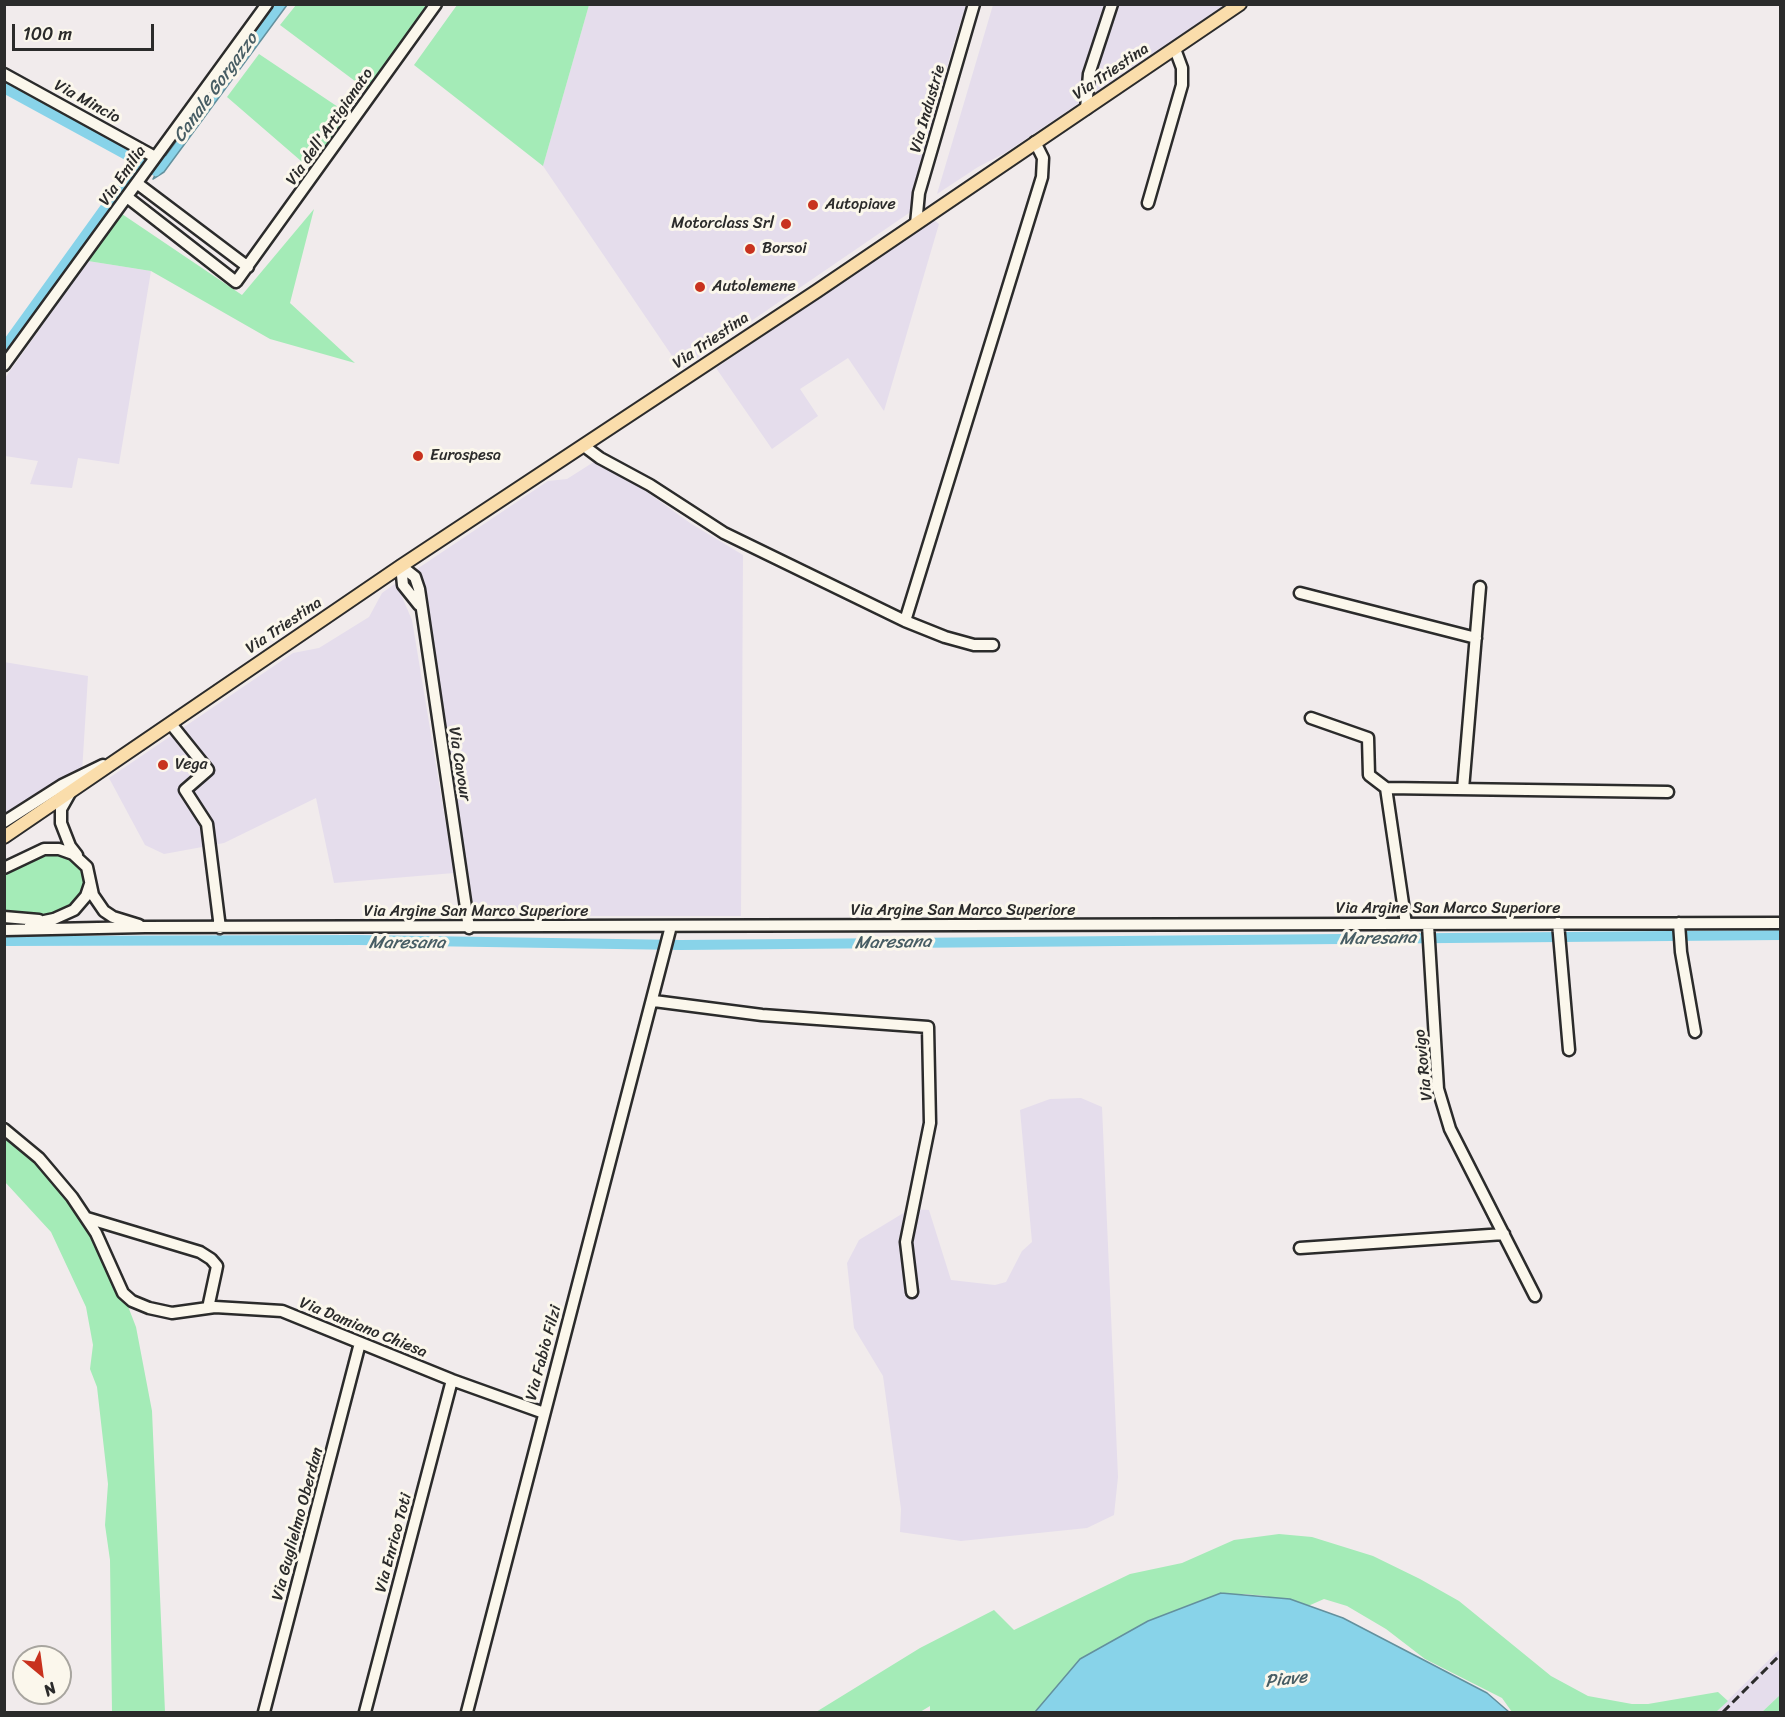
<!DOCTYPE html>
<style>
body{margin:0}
#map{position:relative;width:1785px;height:1717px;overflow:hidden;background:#f1ebec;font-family:Sriracha,sans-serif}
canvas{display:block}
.frame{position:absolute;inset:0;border:6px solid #2b2b2b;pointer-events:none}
.north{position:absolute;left:12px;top:1645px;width:60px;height:60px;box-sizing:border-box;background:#fbf7ec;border:2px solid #a8a59f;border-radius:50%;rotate:151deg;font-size:16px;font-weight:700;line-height:24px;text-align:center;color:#2b2b2b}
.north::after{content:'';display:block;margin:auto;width:21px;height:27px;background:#c8321e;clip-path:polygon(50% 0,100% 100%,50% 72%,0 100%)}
.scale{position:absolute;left:12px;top:24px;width:142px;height:27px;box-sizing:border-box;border:3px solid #2b2b2b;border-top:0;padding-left:8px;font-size:18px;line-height:21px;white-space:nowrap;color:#2b2b2b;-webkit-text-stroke:4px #fbf7ec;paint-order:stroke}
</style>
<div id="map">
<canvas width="1785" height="1717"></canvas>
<div class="frame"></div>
<div class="north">N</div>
<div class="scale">100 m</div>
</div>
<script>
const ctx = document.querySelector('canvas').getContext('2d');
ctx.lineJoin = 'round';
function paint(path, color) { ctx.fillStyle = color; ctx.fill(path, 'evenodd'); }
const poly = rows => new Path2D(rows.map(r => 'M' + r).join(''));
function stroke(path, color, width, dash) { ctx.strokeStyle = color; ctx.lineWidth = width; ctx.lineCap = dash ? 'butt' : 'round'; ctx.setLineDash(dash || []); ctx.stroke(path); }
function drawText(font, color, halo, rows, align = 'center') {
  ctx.font = font + ' Sriracha,sans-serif'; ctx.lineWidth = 6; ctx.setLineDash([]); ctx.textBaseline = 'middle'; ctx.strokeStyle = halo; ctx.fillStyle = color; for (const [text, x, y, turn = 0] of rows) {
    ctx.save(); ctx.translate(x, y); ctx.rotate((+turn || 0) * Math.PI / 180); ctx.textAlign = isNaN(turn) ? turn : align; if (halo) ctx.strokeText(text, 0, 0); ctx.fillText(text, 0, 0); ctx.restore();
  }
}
const built = poly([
 [589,5,966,5,951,52,912,211,681,369,543,166],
 [993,5,1225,5,1005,153,978,167,937,194],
 [934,220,939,224,884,411,848,358,800,389,818,416,772,449,716,368],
 [88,261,151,271,119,464,78,458,72,488,30,484,38,461,5,456,5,378],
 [600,458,690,523,743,555,741,916,475,916,426,617,408,575,548,481,567,479],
 [396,583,412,620,454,873,334,883,316,798,224,843,164,854,145,845,109,778,293,653,319,648,369,617,382,593],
 [4,662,88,676,82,772,4,825],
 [1081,1098,1102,1107,1118,1477,1114,1515,1087,1528,961,1541,900,1532,901,1509,883,1376,854,1328,847,1263,859,1240,910,1209,929,1210,951,1280,995,1285,1006,1282,1022,1251,1032,1242,1020,1110,1050,1099],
 [1780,1649,1780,1695,1762,1712,1716,1712]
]);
const green = poly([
 [429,4,430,6,371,93,280,25,296,5],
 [457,5,589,5,543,166,414,65],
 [259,54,350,115,308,167,227,97],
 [4,78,141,154,152,162,150,165,5,85],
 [314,209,290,303,355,363,270,339,151,271,88,261,122,214,242,295],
 [54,852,70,857,77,864,83,875,83,892,68,909,56,913,30,915,5,912,5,872,35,856],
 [4,1125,70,1186,109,1257,136,1327,152,1411,165,1712,112,1712,110,1560,105,1525,108,1484,97,1387,90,1369,93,1345,86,1307,51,1232,5,1182],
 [1279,1534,1312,1537,1373,1556,1420,1579,1459,1601,1551,1676,1588,1696,1632,1704,1648,1704,1718,1692,1728,1701,1716,1712,1512,1712,1502,1698,1425,1659,1386,1629,1347,1606,1324,1599,1308,1606,1287,1605,1266,1596,1244,1594,1218,1598,1050,1712,930,1712,930,1706,920,1712,816,1712,920,1648,994,1610,1014,1630,1130,1574,1182,1563,1234,1540],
 [1780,1695,1780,1712,1762,1712]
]);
const water = poly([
 [277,5,287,5,164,172,153,179,155,175,152,174,277,5],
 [1221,1593,1290,1599,1343,1618,1487,1693,1509,1712,1035,1712,1080,1659,1148,1621,1221,1593]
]);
const canal = poly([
 [225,75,276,4],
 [4,88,156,171,164,161],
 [4,348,138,162],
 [4,941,358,940,681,945,1780,935]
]);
const minor = poly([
 [4,74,155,157],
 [1086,109,1089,74,1112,4],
 [138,184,248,267],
 [127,197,236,282,436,4],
 [1148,203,1182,85,1182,68,1175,49],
 [916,224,919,193,974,4],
 [4,365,267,4],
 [584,446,600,458,650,485,724,533,905,621,1042,177,1043,158,1035,142],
 [401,566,415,577,419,589,469,928],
 [401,566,403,585,419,605],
 [1300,593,1476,638],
 [905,621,945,637,974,645,993,645],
 [1311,718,1368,738,1369,775,1386,788],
 [171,724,208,770,185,790,207,824,220,928],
 [1463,789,1480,587],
 [70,793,61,809,61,823,70,846,77,855],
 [4,822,62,785,103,765],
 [4,868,44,849,59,849,73,854,87,867,93,895,104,911,113,917,139,925],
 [4,917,39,920],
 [1558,923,1569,1050],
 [1679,923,1681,952,1695,1032],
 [30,924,54,919,74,910,86,896,90,884],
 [1406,924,1386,788,1668,792],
 [1428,925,1438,1089,1450,1129,1535,1296],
 [4,930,145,927,1780,923],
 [654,1001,762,1015,928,1027,930,1123,906,1242,912,1292],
 [4,1129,39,1158,72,1197,96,1233,123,1293,132,1301,149,1308,172,1313,215,1307,282,1311,452,1380,544,1413],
 [87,1218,200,1252,211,1259,217,1266,216,1271,208,1308],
 [1300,1248,1504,1234],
 [264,1712,360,1343],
 [365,1712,452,1380],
 [467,1712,671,926]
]);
const major = poly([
 [4,837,401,566,817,291,1240,4]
]);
const rail = poly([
 [1723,1712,1780,1655]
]);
const markers = [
 [813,205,6,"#c8321e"],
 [786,224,6,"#c8321e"],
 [750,249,6,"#c8321e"],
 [700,287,6,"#c8321e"],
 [418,456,6,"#c8321e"],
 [163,765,6,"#c8321e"]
];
const streetNames = [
 ["Via Triestina",1111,72,-34],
 ["Via Mincio",87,102,29],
 ["Via Industrie",928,109,-74],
 ["Via dell'Artigianato",330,127,-55],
 ["Via Emilia",123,176,-55],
 ["Via Triestina",711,341,-34],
 ["Via Triestina",284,626,-34],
 ["Via Cavour",459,764,81],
 ["Via Argine San Marco Superiore",1448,909],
 ["Via Argine San Marco Superiore",963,911],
 ["Via Argine San Marco Superiore",476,912],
 ["Via Rovigo",1424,1065,-96],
 ["Via Damiano Chiesa",363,1328,22],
 ["Via Fabio Filzi",544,1353,-75],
 ["Via Guglielmo Oberdan",298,1524,-75],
 ["Via Enrico Toti",394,1543,-75]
];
const poiNames = [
 ["Autopiave",825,205],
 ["Motorclass Srl",774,224,"right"],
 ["Borsoi",762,249],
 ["Autolemene",712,287],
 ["Eurospesa",430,456],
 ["Vega",175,765]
];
const waterNames = [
 ["Canale Gorgazzo",216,88,-54],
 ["Maresana",1378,939,-1],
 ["Maresana",407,943],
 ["Maresana",893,943,-1],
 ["Piave",1286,1680,-7]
];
paint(built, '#e5ddec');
paint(green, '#a4ebb7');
paint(water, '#88d3e9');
stroke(water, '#63909d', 1.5);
stroke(canal, '#88d3e9', 10);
stroke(minor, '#2b2b2b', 15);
stroke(major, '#2b2b2b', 16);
stroke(minor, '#fbf7ec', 10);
stroke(major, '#faddab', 12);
stroke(rail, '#2b2b2b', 3, [9, 4.5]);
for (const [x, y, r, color] of markers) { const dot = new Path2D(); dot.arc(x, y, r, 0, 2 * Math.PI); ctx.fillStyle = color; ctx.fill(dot); stroke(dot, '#fbf7ec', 2); }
drawText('16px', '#2b2b2b', '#fbf7ec', streetNames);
drawText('16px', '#2b2b2b', '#fbf7ec', poiNames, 'left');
drawText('italic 18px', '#475d64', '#fbf7ec', waterNames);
</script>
